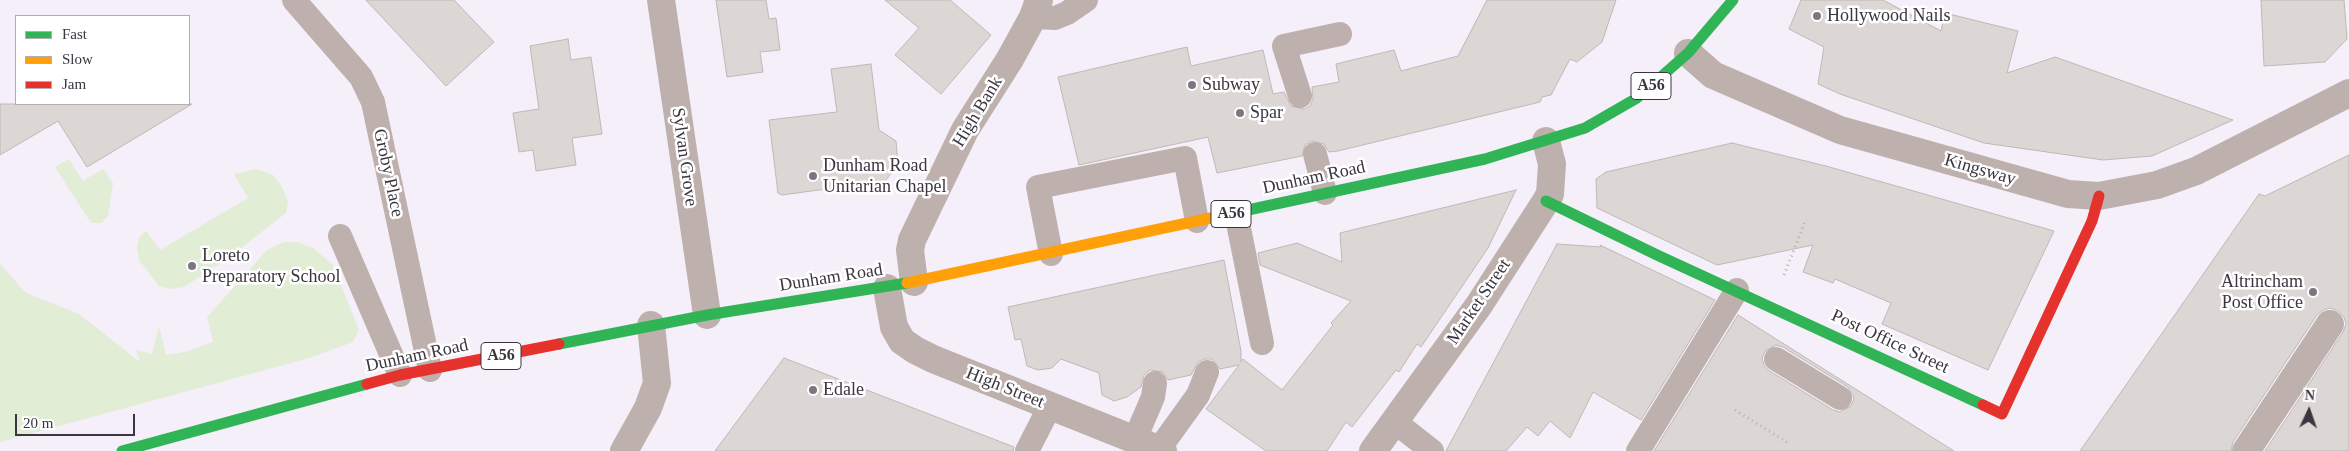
<!DOCTYPE html>
<style>
body{margin:0}
#map{position:relative;width:2349px;height:451px;overflow:hidden;background:#f4eff8;font-family:"Times New Roman",serif}
canvas{display:block}
.legend{position:absolute;left:15px;top:15px;width:175px;height:90px;box-sizing:border-box;background:#fff;border:1px solid #b1aeb3;margin:0;padding:6px 9px;list-style:none;font-size:15px;color:#3b3540}
.legend li{display:flex;align-items:center;gap:10px;height:25px}
.legend b{width:25px;border:1px solid #b1aeb3}
.north{position:absolute;left:2284px;top:386px;width:50px;height:50px;-webkit-text-stroke:4px #fff;paint-order:stroke;rotate:3deg;font-size:14px;font-weight:700;line-height:20px;text-align:center;color:#3b3540}
.north::after{content:'';display:block;margin:auto;width:18px;height:22px;background:#3b3540;clip-path:polygon(50% 0,100% 100%,50% 72%,0 100%)}
.scale{position:absolute;left:15px;top:414px;width:120px;height:22px;box-sizing:border-box;border:2px solid #3b3540;border-top:0;padding-left:6px;font-size:15px;line-height:18px;white-space:nowrap;color:#3b3540;-webkit-text-stroke:4px #fff;paint-order:stroke}
</style>
<div id="map">
<canvas width="2349" height="451"></canvas>
<ul class="legend">
<li><b style="height:6px;background:#30b455"></b>Fast</li>
<li><b style="height:6px;background:#ff9f0a"></b>Slow</li>
<li><b style="height:6px;background:#e5322d"></b>Jam</li>
</ul>
<div class="north">N</div>
<div class="scale">20 m</div>
</div>
<script>
const ctx = document.querySelector('canvas').getContext('2d');
ctx.lineJoin = 'round';
function paint(path, color) { ctx.fillStyle = color; ctx.fill(path, 'evenodd'); }
const poly = rows => new Path2D(rows.map(r => 'M' + r).join(''));
function stroke(path, color, width, dash) { ctx.strokeStyle = color; ctx.lineWidth = width; ctx.lineCap = dash ? 'butt' : 'round'; ctx.setLineDash(dash || []); ctx.stroke(path); }
function drawText(font, color, halo, rows, align = 'center') {
  ctx.font = font + ' "Times New Roman",serif'; ctx.lineWidth = 5; ctx.setLineDash([]); ctx.textBaseline = 'middle'; ctx.strokeStyle = halo; ctx.fillStyle = color; for (const [text, x, y, turn = 0] of rows) {
    ctx.save(); ctx.translate(x, y); ctx.rotate((+turn || 0) * Math.PI / 180); ctx.textAlign = isNaN(turn) ? turn : align; if (halo) ctx.strokeText(text, 0, 0); ctx.fillText(text, 0, 0); ctx.restore();
  }
}
const green = poly([
 [69,159,83,181,103,169,113,183,108,216,101,223,91,223,55,167],
 [257,169,273,175,282,187,288,201,286,213,227,259,184,287,170,289,159,286,139,260,137,248,139,237,146,231,160,250,248,198,234,174],
 [284,242,297,242,313,248,333,265,359,330,353,342,306,359,0,442,0,264,26,293,79,314,140,362,136,350,152,354,159,326,166,355,185,352,213,342,207,317,267,250]
]);
const building = poly([
 [366,0,454,0,494,42,446,86,366,0],
 [716,0,766,0,769,19,776,18,780,50,760,52,763,72,727,77,716,0],
 [885,0,950,0,991,35,941,94,895,55,919,28,885,0],
 [1487,0,1616,0,1602,42,1577,62,1570,59,1551,95,1542,97,1540,102,1338,151,1329,152,1324,144,1312,141,1305,145,1302,156,1217,173,1208,137,1079,165,1058,77,1187,47,1191,66,1263,50,1273,94,1284,92,1291,106,1304,109,1310,106,1313,99,1312,87,1339,82,1336,64,1394,50,1401,71,1458,56,1487,0],
 [1801,0,1883,0,1941,31,1945,13,2018,31,2007,73,2055,57,2233,120,2152,156,2103,160,1984,143,1840,94,1818,84,1824,47,1789,29,1801,0],
 [2261,0,2344,0,2347,39,2325,62,2264,66,2261,0],
 [568,39,571,60,591,57,602,134,572,138,576,165,536,171,533,150,519,152,513,113,539,109,530,46,568,39],
 [871,64,879,130,896,141,898,165,885,181,782,195,778,193,769,120,837,112,831,69,871,64],
 [0,104,192,104,87,167,58,121,0,155,0,104],
 [1732,143,1826,166,2054,231,1988,370,1882,324,1891,303,1835,279,1833,283,1803,272,1813,245,1717,265,1597,208,1596,179,1606,172,1732,143],
 [2349,155,2349,451,2265,451,2343,332,2346,324,2344,317,2338,311,2330,308,2323,310,2317,315,2233,442,2231,451,2080,451,2259,194,2265,196,2349,155],
 [1516,190,1488,248,1421,347,1417,344,1399,372,1396,370,1352,427,1346,422,1327,451,1266,451,1206,409,1239,365,1220,369,1212,359,1204,359,1198,362,1191,375,1168,380,1163,372,1150,370,1144,375,1141,387,1127,397,1114,401,1102,395,1099,373,1061,359,1052,368,1038,370,1027,366,1021,339,1015,340,1008,307,1224,260,1241,351,1241,362,1243,359,1282,390,1333,325,1331,323,1351,301,1260,265,1258,253,1297,243,1342,262,1340,233,1516,190],
 [1557,244,1601,247,1600,245,1715,300,1641,420,1593,392,1570,438,1550,421,1538,436,1527,427,1506,451,1446,451,1557,244],
 [1738,315,1954,451,1654,451,1738,315],
 [1776,345,1783,347,1848,387,1854,398,1851,406,1840,412,1833,410,1768,370,1764,365,1762,358,1765,351,1776,345],
 [784,358,1014,447,1013,451,715,451,784,358]
]);
const path = poly([
 [1784,275,1806,219],
 [1735,410,1790,444]
]);
const lane = poly([
 [294,0,361,77,373,102,430,370],
 [1033,17,1055,18,1067,13,1086,0],
 [1300,96,1284,46,1340,34],
 [1315,154,1325,193],
 [1236,213,1262,343],
 [340,236,400,375],
 [1051,254,1038,187,1185,158,1197,221],
 [1776,359,1840,398],
 [1395,422,1432,451],
 [1135,439,1153,397,1155,383],
 [1159,449,1198,395,1207,372],
 [1027,451,1050,406],
 [1638,451,1737,290]
]);
const street = poly([
 [661,0,707,315],
 [1688,53,1713,75,1840,130,2068,194,2099,196,2157,185,2196,171,2349,93],
 [914,282,910,250,912,240,965,130,1010,59,1033,17,1039,0],
 [887,288,894,327,902,341,915,350,933,359,1163,451],
 [624,451,648,408,657,383,651,325],
 [1373,451,1479,305,1546,201,1550,194,1552,164,1546,141],
 [2246,451,2330,324]
]);
const fast = poly([
 [1546,201,1657,255,1983,405],
 [1234,213,1485,159,1585,128,1637,98,1688,53,1733,0],
 [559,344,707,315,907,283],
 [122,451,367,384]
]);
const slow = poly([
 [907,283,1234,213]
]);
const jam = poly([
 [367,384,400,375,559,344],
 [1983,405,2002,414,2092,221,2099,196]
]);
const markers = [
 [1817,16,5,"#7c7680"],
 [1192,85,5,"#7c7680"],
 [1240,113,5,"#7c7680"],
 [813,176,5,"#7c7680"],
 [192,266,5,"#7c7680"],
 [2313,292,5,"#7c7680"],
 [813,390,5,"#7c7680"]
];
const shields = [
 [1651,86,40],
 [1231,214,40],
 [501,356,40]
];
const shieldNames = [
 ["A56",1651,86],
 ["A56",1231,214],
 ["A56",501,356]
];
const poiNames = [
 ["Hollywood Nails",1827,16],
 ["Subway",1202,85],
 ["Spar",1250,113],
 ["Dunham Road",823,166],
 ["Unitarian Chapel",823,187],
 ["Loreto",202,256],
 ["Preparatory School",202,277],
 ["Altrincham",2303,282,"right"],
 ["Post Office",2303,303,"right"],
 ["Edale",823,390]
];
const streetNames = [
 ["High Bank",978,112,-59],
 ["Sylvan Grove",684,157,82],
 ["Kingsway",1980,170,16],
 ["Groby Place",388,173,78],
 ["Dunham Road",1314,178,-12],
 ["Dunham Road",831,278,-9],
 ["Market Street",1479,302,-56],
 ["Post Office Street",1890,342,25],
 ["Dunham Road",417,356,-12],
 ["High Street",1005,388,22]
];
paint(green, '#e2edd6');
paint(building, '#dcd6d5');
stroke(building, '#beb8b7', 1);
stroke(path, '#b9aead', 3, [1, 4]);
stroke(lane, '#beb0ad', 24);
stroke(street, '#beb0ad', 28);
stroke(fast, '#30b455', 11);
stroke(slow, '#ff9f0a', 11);
stroke(jam, '#e5322d', 11);
for (const [x, y, r, color] of markers) { const dot = new Path2D(); dot.arc(x, y, r, 0, 2 * Math.PI); ctx.fillStyle = color; ctx.fill(dot); stroke(dot, '#fff', 2); }
for (const [x, y, w] of shields) { const box = new Path2D(); box.roundRect(x - w / 2, y - 13.5, w, 27, 4); ctx.fillStyle = '#fff'; ctx.fill(box); stroke(box, '#3b3540', 1); }
drawText('bold 16px', '#3b3540', null, shieldNames);
drawText('18px', '#3b3540', '#fff', poiNames, 'left');
drawText('18px', '#3b3540', '#fff', streetNames);
</script>
